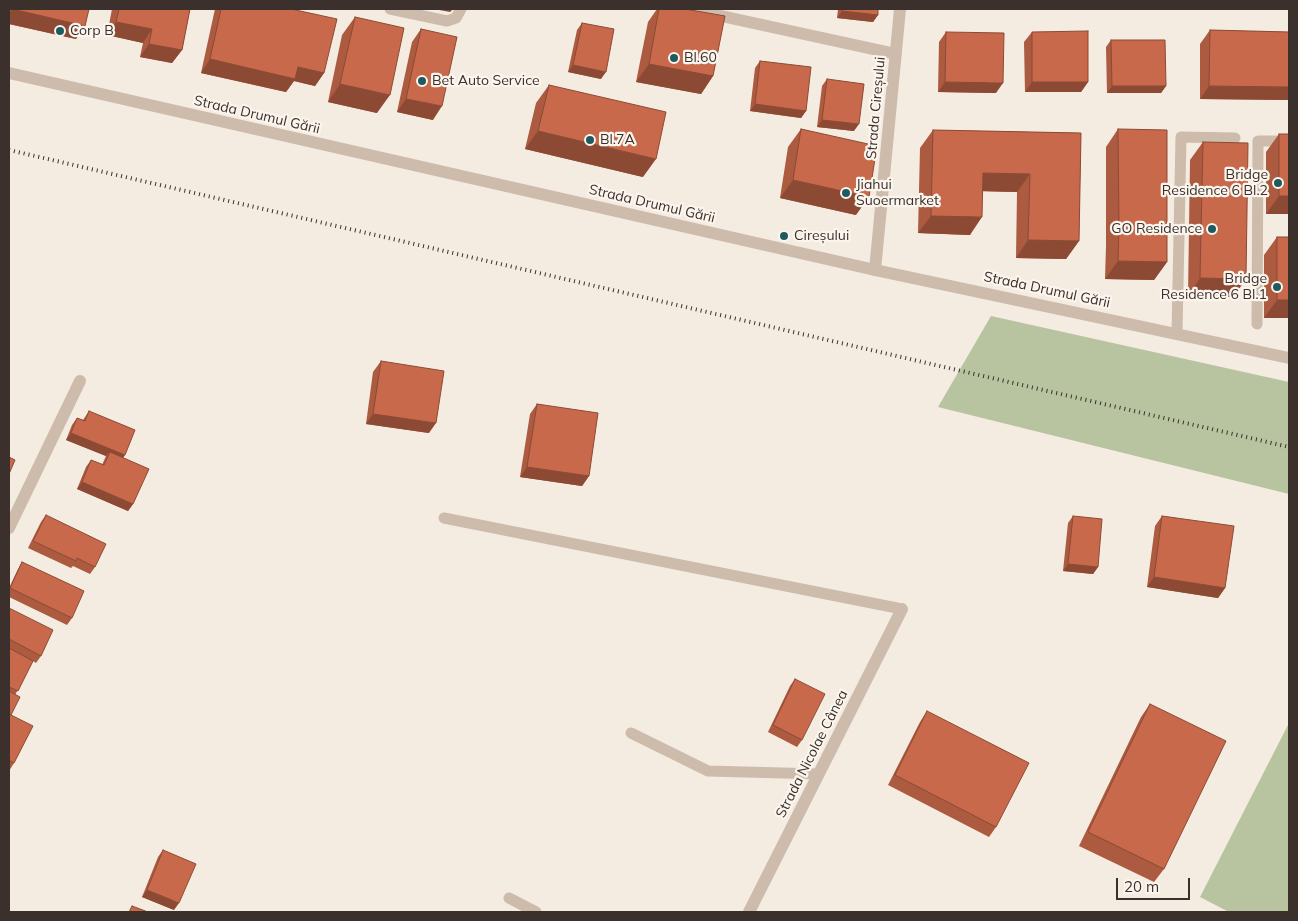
<!DOCTYPE html>
<meta charset="utf-8">
<style>
body{margin:0}
#map{position:relative;width:1298px;height:921px;overflow:hidden;background:#f4ebe1;font-family:Mulish,sans-serif}
canvas{display:block}
.frame{position:absolute;inset:0;border:10px solid #3b302b;pointer-events:none}
.scale{position:absolute;left:1116px;top:878px;width:74px;height:22px;box-sizing:border-box;border:2px solid #3b302b;border-top:0;padding-left:6px;font-size:15px;line-height:18px;white-space:nowrap;color:#3b302b;-webkit-text-stroke:4px #fbf5ee;paint-order:stroke}
</style>
<div id="map">
<canvas width="1298" height="921"></canvas>
<div class="frame"></div>
<div class="scale">20 m</div>
</div>
<script>
const ctx = document.querySelector('canvas').getContext('2d');
ctx.lineJoin = 'round';
function paint(path, color) { ctx.fillStyle = color; ctx.fill(path, 'evenodd'); }
const poly = rows => new Path2D(rows.map(r => 'M' + r).join(''));
function stroke(path, color, width, dash) { ctx.strokeStyle = color; ctx.lineWidth = width; ctx.lineCap = dash ? 'butt' : 'round'; ctx.setLineDash(dash || []); ctx.stroke(path); }
function drawText(font, color, halo, rows, align = 'center') {
  ctx.font = font + ' Mulish,sans-serif'; ctx.lineWidth = 4.5; ctx.setLineDash([]); ctx.textBaseline = 'middle'; ctx.strokeStyle = halo; ctx.fillStyle = color; for (const [text, x, y, turn = 0] of rows) {
    ctx.save(); ctx.translate(x, y); ctx.rotate((+turn || 0) * Math.PI / 180); ctx.textAlign = isNaN(turn) ? turn : align; if (halo) ctx.strokeText(text, 0, 0); ctx.fillText(text, 0, 0); ctx.restore();
  }
}
const green = poly([
 [991,316,1289,382,1289,494,938,407],
 [1289,723,1289,912,1229,912,1200,897]
]);
const service = poly([
 [390,9,447,21,456,18,461,9],
 [1257,324,1258,141,1289,141],
 [1177,333,1181,137,1235,138],
 [444,518,902,609],
 [631,733,708,771,819,774],
 [509,898,536,912]
]);
const minor = poly([
 [689,9,896,54],
 [875,270,900,9],
 [9,528,80,381]
]);
const tertiary = poly([
 [9,73,875,270,1289,358],
 [749,912,902,609]
]);
const rail = poly([
 [9,150,1289,447]
]);
const wall = poly([
 [9,9,89,9,76,39,9,24],
 [112,9,190,9,182,50,172,63,140,57,143,43,107,35],
 [215,9,291,9,324,73,315,86,294,81,286,92,201,73],
 [657,9,685,9,713,76,701,94,636,82,648,22],
 [838,9,878,9,878,15,873,22,837,18],
 [355,17,377,113,328,102,342,35],
 [582,23,601,79,568,72,577,30],
 [421,29,433,120,397,112,412,42],
 [1210,30,1289,32,1289,100,1200,99,1200,44],
 [946,32,996,93,938,92,939,42],
 [1032,32,1088,82,1081,92,1025,92,1024,42],
 [1111,40,1166,86,1161,93,1107,93,1106,47],
 [760,61,806,111,801,118,750,111,755,68],
 [827,79,854,131,817,127,822,86],
 [549,85,643,177,525,149,536,103],
 [801,129,856,215,780,198,788,147],
 [1118,129,1167,262,1154,280,1105,279,1106,246,1106,147],
 [933,130,1081,133,1079,241,1066,259,1016,258,1017,192,983,191,970,235,918,233,920,148],
 [1279,134,1289,134,1289,214,1266,214,1266,152],
 [1203,142,1246,279,1233,297,1188,296,1190,160],
 [1277,237,1289,237,1289,318,1264,318,1264,255],
 [381,361,429,433,366,424,373,372],
 [537,404,589,476,582,486,520,477,530,414],
 [89,411,125,455,123,457,133,504,128,511,77,489,86,467,91,460,102,465,106,456,66,440,72,425,77,418,83,420],
 [46,515,95,567,90,574,73,566,71,568,28,548,41,522],
 [1073,516,1098,567,1093,574,1063,571,1068,523],
 [1162,516,1225,588,1218,598,1147,587,1155,526],
 [22,562,72,618,67,625,9,597,9,588,18,569],
 [9,608,41,656,36,663,33,661,15,695,11,715,14,763,9,771],
 [795,679,802,740,797,747,768,732,790,686],
 [1150,704,1164,869,1154,882,1079,846,1141,717],
 [927,711,996,827,989,837,888,785,920,722],
 [163,850,174,910,142,897,158,857]
]);
const shadedWall = poly([
 [12,9,85,26,76,39,9,24,9,14],
 [434,9,453,9,450,12],
 [842,11,878,15,873,22,837,18],
 [116,22,152,29,143,43,107,35],
 [149,44,182,50,172,63,140,57],
 [210,59,298,67,324,73,315,86,294,81,286,92,201,73],
 [649,64,713,76,701,94,636,82],
 [573,65,606,72,601,79,568,72],
 [945,82,1003,83,996,93,938,92],
 [1032,82,1088,82,1081,92,1025,92],
 [340,84,390,95,377,113,328,102],
 [1112,86,1166,86,1161,93,1107,93],
 [1209,86,1289,87,1289,100,1200,99],
 [406,99,442,106,433,120,397,112],
 [755,104,806,111,801,118,750,111],
 [822,120,859,124,854,131,817,127],
 [538,131,656,159,643,177,525,149],
 [983,173,1030,174,1017,192,971,191],
 [793,180,869,197,856,215,780,198],
 [1279,196,1289,196,1289,214,1266,214],
 [931,216,982,217,970,235,918,233],
 [1028,240,1079,241,1066,259,1016,258],
 [1118,261,1167,262,1154,280,1105,279],
 [1200,278,1246,279,1233,297,1188,296],
 [1277,300,1289,300,1289,318,1264,318],
 [373,414,436,423,429,433,366,424],
 [71,433,125,455,120,462,110,452,106,456,66,440],
 [527,467,589,476,582,486,520,477],
 [82,482,133,504,128,511,77,489],
 [1068,564,1098,567,1093,574,1063,571],
 [1154,577,1225,588,1218,598,1147,587],
 [147,890,179,903,174,910,142,897]
]);
const building = poly([
 [12,9,89,9,85,26,12,9],
 [119,9,190,9,182,50,149,44,152,29,116,22,119,9],
 [221,9,291,9,337,19,324,73,298,67,295,79,210,59,221,9],
 [659,9,685,9,725,16,713,76,649,64,659,9],
 [842,9,878,9,878,15,842,11,842,9],
 [355,17,404,28,390,95,340,84,355,17],
 [582,23,614,29,606,72,573,65,582,23],
 [421,29,457,37,442,106,406,99,421,29],
 [1210,30,1289,32,1289,87,1209,86,1210,30],
 [1088,31,1088,82,1032,82,1032,32,1088,31],
 [946,32,1004,33,1003,83,945,82,946,32],
 [1111,40,1165,40,1166,86,1112,86,1111,40],
 [760,61,811,67,806,111,755,104,760,61],
 [827,79,864,84,859,124,822,120,827,79],
 [549,85,666,112,656,159,538,131,549,85],
 [801,129,877,146,869,197,793,180,801,129],
 [1118,129,1167,130,1167,262,1118,261,1119,228,1118,129],
 [933,130,1081,133,1079,241,1028,240,1030,174,983,173,982,217,931,216,933,130],
 [1279,134,1289,134,1289,196,1279,196,1279,134],
 [1203,142,1248,143,1246,279,1200,278,1203,142],
 [1277,237,1289,237,1289,300,1277,300,1277,237],
 [381,361,444,371,436,423,373,414,381,361],
 [537,404,598,413,589,476,527,467,537,404],
 [89,411,135,430,125,455,71,433,77,418,85,421,89,411],
 [110,452,149,469,133,504,82,482,91,460,104,465,110,452],
 [9,457,15,460,9,474,9,457],
 [46,515,106,544,95,567,77,558,76,561,33,541,46,515],
 [1073,516,1102,519,1098,567,1068,564,1073,516],
 [1162,516,1234,526,1225,588,1154,577,1162,516],
 [22,562,84,591,72,618,10,588,22,562],
 [9,608,53,630,41,656,9,639,9,608],
 [9,648,33,661,18,691,9,687,9,648],
 [795,679,825,694,802,740,773,725,795,679],
 [9,691,20,697,11,715,9,714,9,691],
 [1150,704,1226,741,1164,869,1088,832,1150,704],
 [927,711,1029,763,996,827,895,775,927,711],
 [9,714,33,726,14,763,9,760,9,714],
 [163,850,196,864,179,903,147,890,163,850],
 [132,906,148,912,129,912,132,906]
]);
const markers = [
 [60,31,5,"#1f5a5e"],
 [674,58,5,"#1f5a5e"],
 [422,81,5,"#1f5a5e"],
 [590,140,5,"#1f5a5e"],
 [1278,183,5,"#1f5a5e"],
 [846,193,5,"#1f5a5e"],
 [1212,229,5,"#1f5a5e"],
 [784,236,5,"#1f5a5e"],
 [1277,287,5,"#1f5a5e"]
];
const poiNames = [
 ["Corp B",70,31],
 ["Bl.60",684,58],
 ["Bet Auto Service",432,81],
 ["Bl.7A",600,140],
 ["Bridge",1268,175,"right"],
 ["Residence 6 Bl.2",1268,191,"right"],
 ["Jiahui",856,185],
 ["Suoermarket",856,201],
 ["GO Residence",1202,229,"right"],
 ["Cireșului",794,236],
 ["Bridge",1267,279,"right"],
 ["Residence 6 Bl.1",1267,295,"right"]
];
const streetNames = [
 ["Strada Cireșului",876,108,-85],
 ["Strada Drumul Gării",257,115,13],
 ["Strada Drumul Gării",652,204,13],
 ["Strada Drumul Gării",1047,290,12],
 ["Strada Nicolae Cânea",812,754,-63]
];
paint(green, '#b8c4a0');
stroke(service, '#cdbbac', 11);
stroke(minor, '#cdbbac', 12);
stroke(tertiary, '#cdbbac', 12);
stroke(rail, '#3b302b', 4, [1, 4]);
paint(wall, '#ac5a40');
paint(shadedWall, '#8c4a34');
paint(building, '#c8694b');
stroke(building, '#8c4a34', 1);
for (const [x, y, r, color] of markers) { const dot = new Path2D(); dot.arc(x, y, r, 0, 2 * Math.PI); ctx.fillStyle = color; ctx.fill(dot); stroke(dot, '#fbf5ee', 2); }
drawText('14px', '#3b302b', '#fbf5ee', poiNames, 'left');
drawText('14px', '#3b302b', '#fbf5ee', streetNames);
</script>
